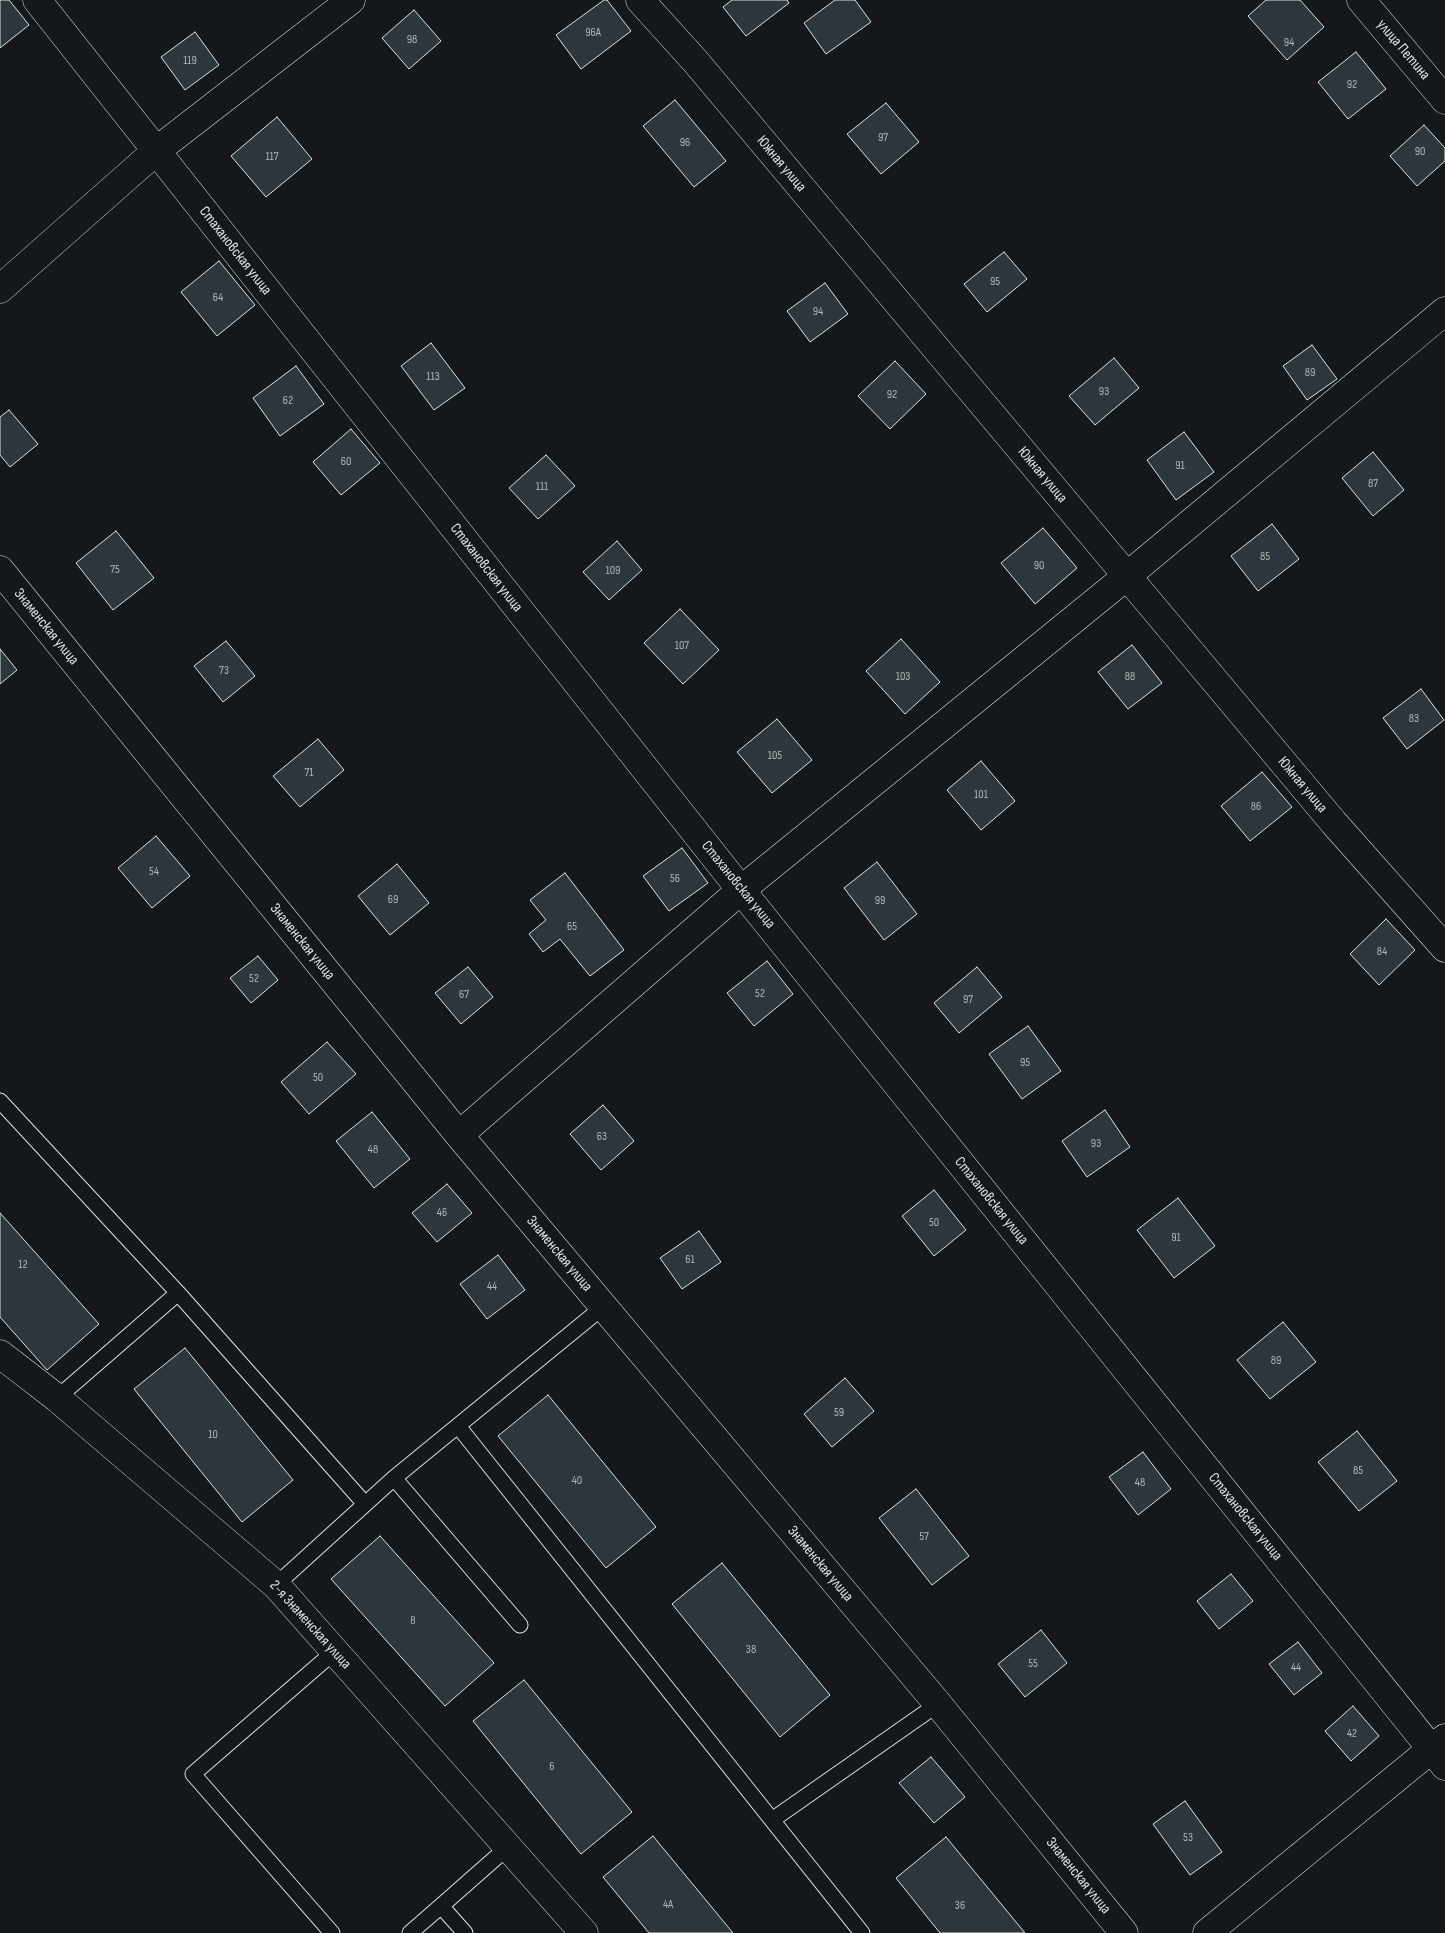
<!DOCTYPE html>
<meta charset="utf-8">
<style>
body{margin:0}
canvas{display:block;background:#14181c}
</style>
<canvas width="1445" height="1933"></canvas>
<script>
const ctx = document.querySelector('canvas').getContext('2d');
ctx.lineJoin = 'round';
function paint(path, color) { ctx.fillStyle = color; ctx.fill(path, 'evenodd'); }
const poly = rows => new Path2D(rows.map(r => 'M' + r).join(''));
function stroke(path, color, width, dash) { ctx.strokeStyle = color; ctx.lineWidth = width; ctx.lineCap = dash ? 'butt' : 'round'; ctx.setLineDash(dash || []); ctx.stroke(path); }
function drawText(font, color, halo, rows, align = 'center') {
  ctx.font = font + ' "Sofia Sans Condensed",sans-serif'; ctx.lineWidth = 4; ctx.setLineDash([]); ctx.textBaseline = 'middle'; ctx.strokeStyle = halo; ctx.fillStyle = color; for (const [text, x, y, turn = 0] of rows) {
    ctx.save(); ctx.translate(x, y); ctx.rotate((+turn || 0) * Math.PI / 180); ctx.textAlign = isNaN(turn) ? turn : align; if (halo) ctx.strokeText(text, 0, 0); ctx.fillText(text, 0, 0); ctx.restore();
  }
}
const building = poly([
 [0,0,9,0,29,25,0,48,0,0],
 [604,0,607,0,631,31,581,69,556,35,604,0],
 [732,0,787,0,789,3,746,36,723,7,732,0],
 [835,0,855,0,871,22,826,54,804,23,835,0],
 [1266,0,1300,0,1324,27,1287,60,1248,16,1266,0],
 [414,10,441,41,409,69,382,38,414,10],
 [195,32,219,65,185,90,161,57,195,32],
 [1356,52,1386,89,1348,119,1318,82,1356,52],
 [675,100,726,161,694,187,643,126,675,100],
 [886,103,919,142,881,174,847,134,886,103],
 [277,117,312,159,266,197,231,156,277,117],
 [1424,125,1445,148,1445,161,1417,186,1390,156,1424,125],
 [1004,252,1027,279,987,312,964,284,1004,252],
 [219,261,255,305,217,336,181,292,219,261],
 [825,283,848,314,810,342,787,311,825,283],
 [431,343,465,388,434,410,401,366,431,343],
 [1312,345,1337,379,1307,400,1283,366,1312,345],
 [1114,358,1139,388,1095,425,1069,396,1114,358],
 [895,361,926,394,890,429,858,396,895,361],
 [296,366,324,404,280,436,253,398,296,366],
 [9,410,38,444,10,467,0,455,0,417,9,410],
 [351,429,380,463,341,495,313,462,351,429],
 [1184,432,1214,472,1176,500,1147,460,1184,432],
 [1373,452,1404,490,1373,516,1342,478,1373,452],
 [546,455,575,486,538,519,509,488,546,455],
 [1272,524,1299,559,1258,591,1231,556,1272,524],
 [1043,528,1077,568,1035,604,1001,563,1043,528],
 [116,531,154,578,113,610,76,563,116,531],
 [617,541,642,570,609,600,583,572,617,541],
 [680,609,719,650,683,684,644,643,680,609],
 [901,639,940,682,905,714,866,671,901,639],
 [226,641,255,676,223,702,194,666,226,641],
 [1132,645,1162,683,1128,709,1098,672,1132,645],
 [0,649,17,670,0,684,0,649],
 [1421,689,1444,720,1407,749,1383,718,1421,689],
 [777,719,812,760,772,793,737,752,777,719],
 [318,739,344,770,300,807,273,776,318,739],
 [981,761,1015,801,981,830,947,790,981,761],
 [1262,772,1292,807,1250,841,1221,806,1262,772],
 [156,836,190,876,152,908,118,868,156,836],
 [682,848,708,883,669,911,643,876,682,848],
 [877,862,917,914,884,940,844,888,877,862],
 [397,864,429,903,390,935,358,896,397,864],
 [565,873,624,950,590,976,560,939,543,952,529,934,546,920,530,900,565,873],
 [1386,919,1415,950,1379,985,1350,954,1386,919],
 [258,956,278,980,251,1003,230,978,258,956],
 [767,961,793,994,754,1026,727,993,767,961],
 [468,967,493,997,461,1024,435,993,468,967],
 [977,967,1002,997,959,1033,934,1003,977,967],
 [1028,1026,1061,1071,1022,1099,989,1054,1028,1026],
 [327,1042,356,1074,309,1114,281,1082,327,1042],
 [603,1105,634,1141,601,1170,570,1134,603,1105],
 [1105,1110,1130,1147,1087,1177,1062,1141,1105,1110],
 [372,1112,410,1159,374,1188,336,1141,372,1112],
 [447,1184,472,1213,437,1242,412,1213,447,1184],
 [934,1190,966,1230,934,1256,902,1216,934,1190],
 [1178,1198,1215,1246,1174,1278,1137,1230,1178,1198],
 [0,1213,99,1324,47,1370,0,1317,0,1213],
 [699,1231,721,1262,682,1289,660,1258,699,1231],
 [498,1255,525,1290,487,1319,460,1284,498,1255],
 [1283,1322,1316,1362,1270,1399,1237,1360,1283,1322],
 [185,1348,293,1480,242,1522,134,1389,185,1348],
 [845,1378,874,1411,832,1447,804,1414,845,1378],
 [548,1395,656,1527,606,1568,498,1436,548,1395],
 [1357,1431,1397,1481,1359,1511,1318,1462,1357,1431],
 [1143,1452,1171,1489,1138,1515,1109,1477,1143,1452],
 [916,1489,969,1556,932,1585,879,1518,916,1489],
 [380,1536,494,1663,445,1706,331,1579,380,1536],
 [722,1563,830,1695,780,1737,672,1604,722,1563],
 [1231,1574,1253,1601,1219,1629,1197,1601,1231,1574],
 [1041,1630,1067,1663,1025,1697,998,1664,1041,1630],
 [1298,1642,1322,1673,1294,1695,1269,1664,1298,1642],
 [524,1680,632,1812,581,1854,473,1721,524,1680],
 [1353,1706,1379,1736,1351,1761,1325,1731,1353,1706],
 [931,1757,965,1797,934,1823,899,1783,931,1757],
 [1185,1801,1222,1852,1190,1875,1153,1824,1185,1801],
 [653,1836,733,1933,649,1933,603,1877,653,1836],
 [946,1837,1025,1933,940,1933,896,1878,946,1837]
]);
const lane = poly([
 [0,1101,178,1293],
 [57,1398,178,1293,365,1504],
 [458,1426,862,1933],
 [394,1478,603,1307],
 [276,1585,394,1478,520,1625],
 [772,1820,938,1704],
 [332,1933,193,1774,335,1651],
 [410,1933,441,1906],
 [465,1933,441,1906,508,1847]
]);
const street = poly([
 [37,0,741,890,1445,1766],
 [640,0,696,62,1334,823,1445,948],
 [1361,0,1445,100],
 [0,289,156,151,351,0],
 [0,570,459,1135,938,1704,1124,1933],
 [459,1135,741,890,1127,576,1445,311],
 [0,1354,57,1398,276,1585,584,1933],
 [1207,1933,1445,1738]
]);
const numberNames = [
 ["96А",593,33],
 ["98",412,40],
 ["94",1289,43],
 ["119",190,61],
 ["92",1352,85],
 ["97",883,138],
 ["96",685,143],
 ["90",1420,152],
 ["117",272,157],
 ["95",995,282],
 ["64",218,298],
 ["94",818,312],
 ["89",1310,373],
 ["113",433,377],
 ["93",1104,392],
 ["92",892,395],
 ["62",288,401],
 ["60",346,462],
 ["91",1180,466],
 ["87",1373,484],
 ["111",542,487],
 ["85",1265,557],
 ["90",1039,566],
 ["75",115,570],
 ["109",613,571],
 ["107",682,646],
 ["73",224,671],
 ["103",903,677],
 ["88",1130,677],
 ["83",1414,719],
 ["105",775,756],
 ["71",309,773],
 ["101",981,795],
 ["86",1256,807],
 ["54",154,872],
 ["56",675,879],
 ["69",393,900],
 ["99",880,901],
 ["65",572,927],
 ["84",1382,952],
 ["52",254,979],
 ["52",760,994],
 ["67",464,995],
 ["97",968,1000],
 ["95",1025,1063],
 ["50",318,1078],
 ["63",602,1137],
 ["93",1096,1144],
 ["48",373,1150],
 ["46",442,1213],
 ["50",934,1223],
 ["91",1176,1238],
 ["61",690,1260],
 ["12",23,1265],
 ["44",492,1287],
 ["89",1276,1361],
 ["59",839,1413],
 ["10",213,1435],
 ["85",1358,1471],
 ["40",577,1481],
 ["48",1140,1483],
 ["57",924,1537],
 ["8",413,1621],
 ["38",751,1650],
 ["55",1033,1664],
 ["44",1296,1668],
 ["42",1352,1734],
 ["6",552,1767],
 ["53",1188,1838],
 ["4А",668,1905],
 ["36",960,1906]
];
const streetNames = [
 ["улица Петина",1403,50,50],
 ["Южная улица",781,164,50],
 ["Стахановская улица",235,251,52],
 ["Южная улица",1042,475,50],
 ["Стахановская улица",486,568,52],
 ["Знаменская улица",46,627,51],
 ["Южная улица",1302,785,50],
 ["Стахановская улица",738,885,51],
 ["Знаменская улица",302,942,51],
 ["Стахановская улица",991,1201,51],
 ["Знаменская улица",559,1254,50],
 ["Стахановская улица",1245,1517,51],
 ["Знаменская улица",820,1564,50],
 ["2-я Знаменская улица",310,1625,48],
 ["Знаменская улица",1078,1876,51]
];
paint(building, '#2c363c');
stroke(building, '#d8e6dc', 1);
stroke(lane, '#d8e6dc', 17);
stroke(street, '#d8e6dc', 29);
stroke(lane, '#14181c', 15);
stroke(street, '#14181c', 28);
drawText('12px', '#adbab4', null, numberNames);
drawText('15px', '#d8e6dc', '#14181c', streetNames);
</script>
